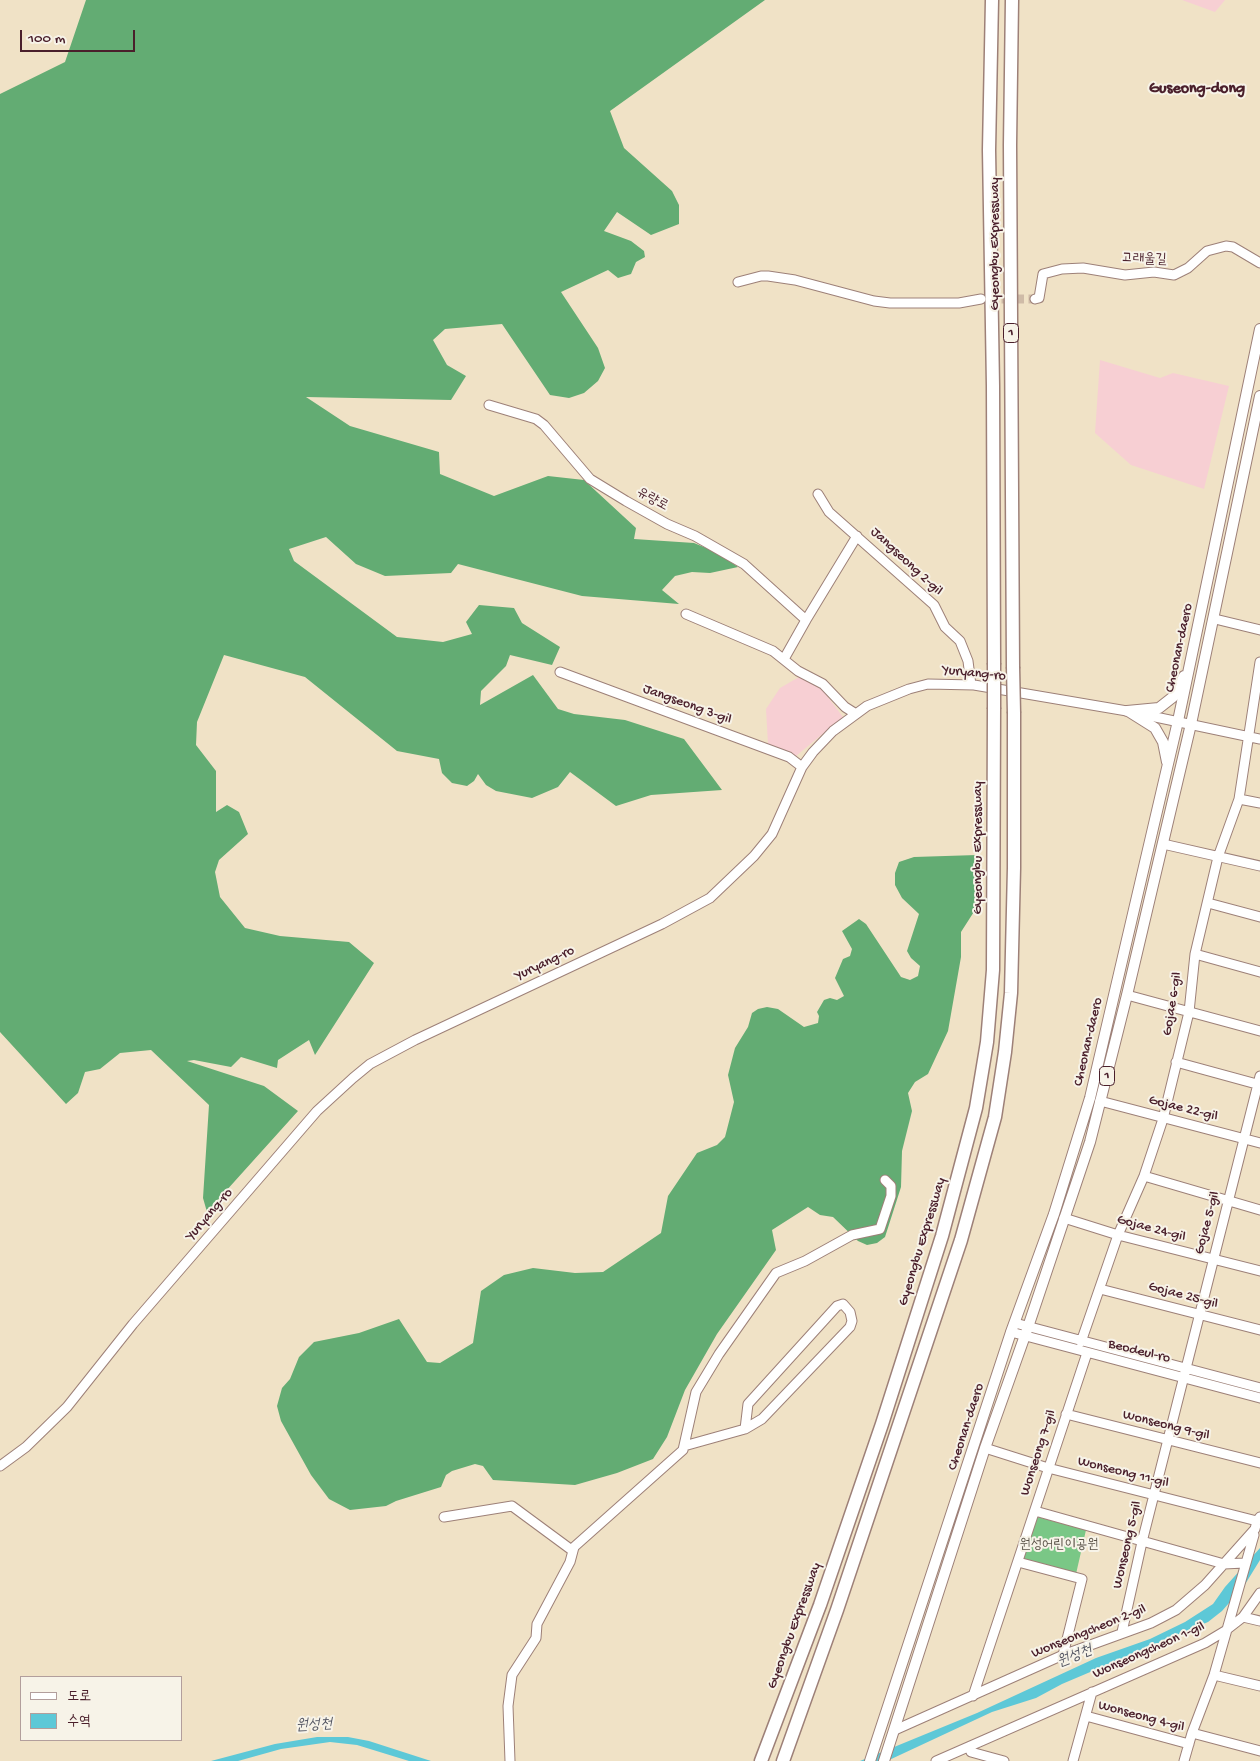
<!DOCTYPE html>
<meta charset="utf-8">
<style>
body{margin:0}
#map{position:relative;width:1260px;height:1761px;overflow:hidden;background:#f0e2c6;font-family:"Gochi Hand","Poor Story",sans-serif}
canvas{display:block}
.legend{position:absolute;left:20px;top:1676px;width:162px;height:65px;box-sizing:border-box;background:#f7f3e8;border:1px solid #b29e9c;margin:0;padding:6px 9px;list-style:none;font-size:15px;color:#4a1f2b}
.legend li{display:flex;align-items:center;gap:10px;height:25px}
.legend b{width:25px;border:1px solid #b29e9c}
.scale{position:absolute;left:20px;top:30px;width:115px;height:22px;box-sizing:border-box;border:2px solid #4a1f2b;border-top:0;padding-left:6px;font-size:15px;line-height:18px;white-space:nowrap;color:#4a1f2b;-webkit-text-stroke:4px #f7f3e8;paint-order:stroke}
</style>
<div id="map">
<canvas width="1260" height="1761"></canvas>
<ul class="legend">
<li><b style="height:6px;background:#fff"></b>도로</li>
<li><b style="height:14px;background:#5dc8d7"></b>수역</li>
</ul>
<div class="scale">100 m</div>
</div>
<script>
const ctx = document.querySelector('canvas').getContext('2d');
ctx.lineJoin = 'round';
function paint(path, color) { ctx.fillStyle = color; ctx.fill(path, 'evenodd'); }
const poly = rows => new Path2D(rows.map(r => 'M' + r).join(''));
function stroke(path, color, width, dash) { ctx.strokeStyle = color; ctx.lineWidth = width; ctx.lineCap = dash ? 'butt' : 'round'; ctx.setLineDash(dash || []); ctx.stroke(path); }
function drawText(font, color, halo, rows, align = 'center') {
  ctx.font = font + ' "Gochi Hand","Poor Story",sans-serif'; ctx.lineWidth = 4; ctx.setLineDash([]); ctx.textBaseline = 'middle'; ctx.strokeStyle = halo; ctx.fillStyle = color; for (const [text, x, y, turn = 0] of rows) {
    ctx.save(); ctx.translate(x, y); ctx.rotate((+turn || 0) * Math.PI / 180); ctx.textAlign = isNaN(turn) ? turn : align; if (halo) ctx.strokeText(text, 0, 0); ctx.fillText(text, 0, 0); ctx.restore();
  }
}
const built = poly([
 [1182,0,1225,0,1215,12],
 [1100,360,1160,378,1173,373,1229,386,1204,489,1131,465,1095,433],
 [799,677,821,688,843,717,796,756,768,744,766,709,780,688]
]);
const green = poly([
 [1034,1516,1086,1530,1076,1574,1019,1559]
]);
const forest = poly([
 [86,0,765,0,610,111,624,148,672,191,679,205,679,224,651,235,617,212,604,231,631,241,644,251,645,257,636,262,631,274,618,278,608,270,561,292,598,348,605,368,598,381,584,393,569,398,550,395,502,324,445,329,433,340,447,365,466,376,451,400,306,397,350,426,439,452,440,474,494,496,548,476,584,480,636,528,634,539,694,543,716,552,738,567,710,573,692,572,675,576,662,590,679,604,582,596,458,564,451,573,385,576,356,564,326,537,289,549,294,561,397,637,443,642,472,634,466,622,479,605,514,608,522,623,560,647,552,665,510,655,506,666,481,691,480,705,533,675,558,709,574,714,625,720,684,739,722,790,651,795,616,806,570,772,558,787,532,798,496,791,486,785,478,774,474,781,467,786,452,783,442,773,439,759,397,751,305,677,224,655,197,722,196,745,216,771,216,812,227,805,239,812,248,834,219,860,215,872,220,897,245,928,280,936,349,942,374,963,315,1055,309,1040,278,1060,277,1068,241,1057,231,1067,194,1060,187,1061,264,1086,298,1111,207,1212,203,1198,209,1105,151,1050,120,1053,100,1069,85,1072,78,1093,66,1104,0,1032,0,94,65,62],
 [977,855,977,907,961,932,961,957,948,1031,928,1074,915,1082,908,1093,912,1111,902,1151,901,1187,885,1237,877,1243,867,1245,858,1241,833,1217,820,1215,808,1207,772,1230,776,1250,717,1334,685,1390,667,1437,653,1459,617,1473,575,1485,493,1480,483,1466,475,1464,452,1471,446,1475,441,1487,396,1501,386,1506,350,1510,329,1499,311,1475,281,1421,277,1406,282,1388,290,1379,299,1357,314,1342,359,1333,399,1319,427,1362,440,1363,473,1343,481,1291,504,1275,533,1268,575,1273,603,1272,661,1233,668,1196,697,1153,717,1145,725,1137,734,1102,728,1075,735,1048,748,1027,752,1013,758,1009,767,1007,778,1009,804,1027,818,1023,819,1016,817,1012,824,1000,830,998,837,1000,844,996,835,978,843,959,850,956,852,949,842,931,859,919,866,924,901,977,910,980,918,976,920,966,911,958,907,951,919,914,902,898,895,885,895,873,899,862,914,857]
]);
const water = poly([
 [1260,1548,1260,1560,1244,1586,1222,1611,1208,1622,1062,1684,1036,1698,992,1712,887,1761,860,1761,977,1713,1096,1658,1150,1639,1185,1622,1213,1604,1225,1587],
 [317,1737,348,1737,369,1741,431,1761,409,1761,357,1745,330,1742,281,1749,238,1761,211,1761,275,1744]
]);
const minorTunnel = poly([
 [988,299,1035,299]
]);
const minor = poly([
 [738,282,761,276,768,276,795,280,874,301,890,303,959,303,981,299],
 [1035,299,1039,298,1043,274,1062,269,1083,268,1125,275,1154,272,1174,275,1188,268,1207,251,1226,246,1233,247,1260,263],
 [489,405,536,419,544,425,590,479,626,501,667,524,695,536,744,564,806,620,784,659],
 [818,494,829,512,934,605,945,627,960,641,968,661,971,685],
 [686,614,773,651,798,671,823,684,845,707,856,714],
 [1215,619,1260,630],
 [806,620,857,536],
 [560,672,789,757,802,767],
 [1239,799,1260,803],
 [1163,844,1260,866],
 [1208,903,1260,917],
 [1195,954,1260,972],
 [1127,995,1260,1031],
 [1176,1062,1260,1085],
 [1100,1101,1260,1143],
 [1144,1176,1260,1210],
 [1064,1218,1118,1235,1260,1271],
 [1100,1289,1260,1330],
 [1015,1323,1260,1388],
 [1011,1332,1260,1398],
 [1081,1342,1118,1235,1144,1176,1163,1119,1189,1012,1195,954,1218,857,1239,799,1260,662],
 [1066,1414,1260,1463],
 [684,1446,745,1429,762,1419,850,1327,852,1321,850,1312,843,1304,837,1306,748,1404,745,1429],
 [985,1448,1048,1468,1257,1521],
 [0,1466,26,1447,67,1407,133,1324,317,1111,353,1078,370,1064,415,1040,662,924,710,898,754,856,772,834,802,767,813,752,833,731,867,706,909,689,928,684,974,685,1127,711,1260,739],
 [1035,1511,1224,1564,1244,1563],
 [444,1517,512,1506,573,1551],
 [1018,1562,1082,1579,1063,1655],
 [1243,1617,1260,1621],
 [1122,1632,1142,1542,1260,1076],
 [1214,1675,1260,1686],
 [973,1696,1087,1353],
 [1086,1716,1189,1744],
 [895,1730,1063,1655,1151,1623,1176,1610,1205,1585,1255,1529,1257,1521,1260,1517],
 [1192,1733,1260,1751],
 [970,1747,971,1752,1004,1761],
 [510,1761,508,1706,512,1675,536,1638,537,1624,570,1562,574,1547,683,1450,696,1392,719,1354,776,1273,805,1261,852,1235,880,1229,891,1196,891,1186,885,1180],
 [936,1761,1205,1643,1225,1631,1243,1617,1260,1593],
 [1073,1761,1092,1692],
 [1184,1761,1192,1733,1214,1675,1254,1535]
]);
const major = poly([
 [1127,711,1159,708,1173,697,1184,676],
 [1128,711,1155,728,1163,742,1167,762],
 [870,1761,1011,1332,1054,1214,1090,1098,1178,721,1260,329],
 [884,1761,985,1448,1028,1327,1090,1142,1127,995,1191,724,1260,396]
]);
const highway = poly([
 [992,0,989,150,993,386,994,663],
 [1012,0,1010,145,1013,667],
 [761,1761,820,1605,882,1424,942,1236,976,1108,987,1042,993,970,994,709],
 [783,1761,837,1610,961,1240,995,1117,1005,1052,1011,993,1014,868,1014,713]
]);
const highwayBridge = poly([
 [994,663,994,709],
 [1013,667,1014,713]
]);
const shields = [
 [1011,333,15],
 [1107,1076,15]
];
const shieldNames = [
 ["1",1011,333],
 ["1",1107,1076]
];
const streetNames = [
 ["Gyeongbu Expressway",996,244,-90],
 ["고래울길",1144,260,2],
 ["유량로",652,500,29],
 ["Jangseong 2-gil",906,562,43],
 ["Cheonan-daero",1180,648,-78],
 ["Yuryang-ro",974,674,6],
 ["Jangseong 3-gil",687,705,20],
 ["Gyeongbu Expressway",979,848,-90],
 ["Yuryang-ro",545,964,-25],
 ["Gojae 6-gil",1173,1004,-81],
 ["Cheonan-daero",1089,1042,-77],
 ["Gojae 22-gil",1183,1109,14],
 ["Yuryang-ro",210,1215,-49],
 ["Gojae 5-gil",1208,1223,-75],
 ["Gojae 24-gil",1151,1229,15],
 ["Gyeongbu Expressway",923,1242,-73],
 ["Gojae 25-gil",1183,1296,15],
 ["Beodeul-ro",1139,1352,14],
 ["Wonseong 9-gil",1166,1426,14],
 ["Cheonan-daero",967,1427,-72],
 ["Wonseong 7-gil",1039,1453,-72],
 ["Wonseong 11-gil",1123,1473,14],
 ["Wonseong 5-gil",1128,1545,-77],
 ["Gyeongbu Expressway",795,1626,-70],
 ["Wonseongcheon 2-gil",1089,1632,-22],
 ["Wonseongcheon 1-gil",1149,1651,-24],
 ["Wonseong 4-gil",1141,1717,15]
];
const parkNames = [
 ["원성어린이공원",1059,1546]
];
const waterNames = [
 ["원성천",1075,1657,-21],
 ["원성천",314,1726,-3]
];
const quarterNames = [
 ["Guseong-dong",1197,90]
];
paint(built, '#f7cfd3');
paint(green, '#7ac786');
paint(forest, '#63ac73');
paint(water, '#5dc8d7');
stroke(minorTunnel, '#cfbba7', 9, [9, 4.5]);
stroke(minor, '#9d8078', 11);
stroke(major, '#9d8078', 12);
stroke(highway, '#9d8078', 15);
stroke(minor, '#fff', 9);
stroke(major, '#fff', 10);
stroke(highway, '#fff', 12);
stroke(highwayBridge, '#9d8078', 15, []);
stroke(highwayBridge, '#fff', 12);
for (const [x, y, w] of shields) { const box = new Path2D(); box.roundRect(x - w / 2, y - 9.5, w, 19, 4); ctx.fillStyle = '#f7f3e8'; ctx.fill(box); stroke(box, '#4a1f2b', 1); }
drawText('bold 12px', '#4a1f2b', null, shieldNames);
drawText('14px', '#4a1f2b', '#f7f3e8', streetNames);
drawText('14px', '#585146', '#f7f3e8', parkNames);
drawText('italic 15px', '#50525f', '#f7f3e8', waterNames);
drawText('bold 16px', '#4a1f2b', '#f7f3e8', quarterNames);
</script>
